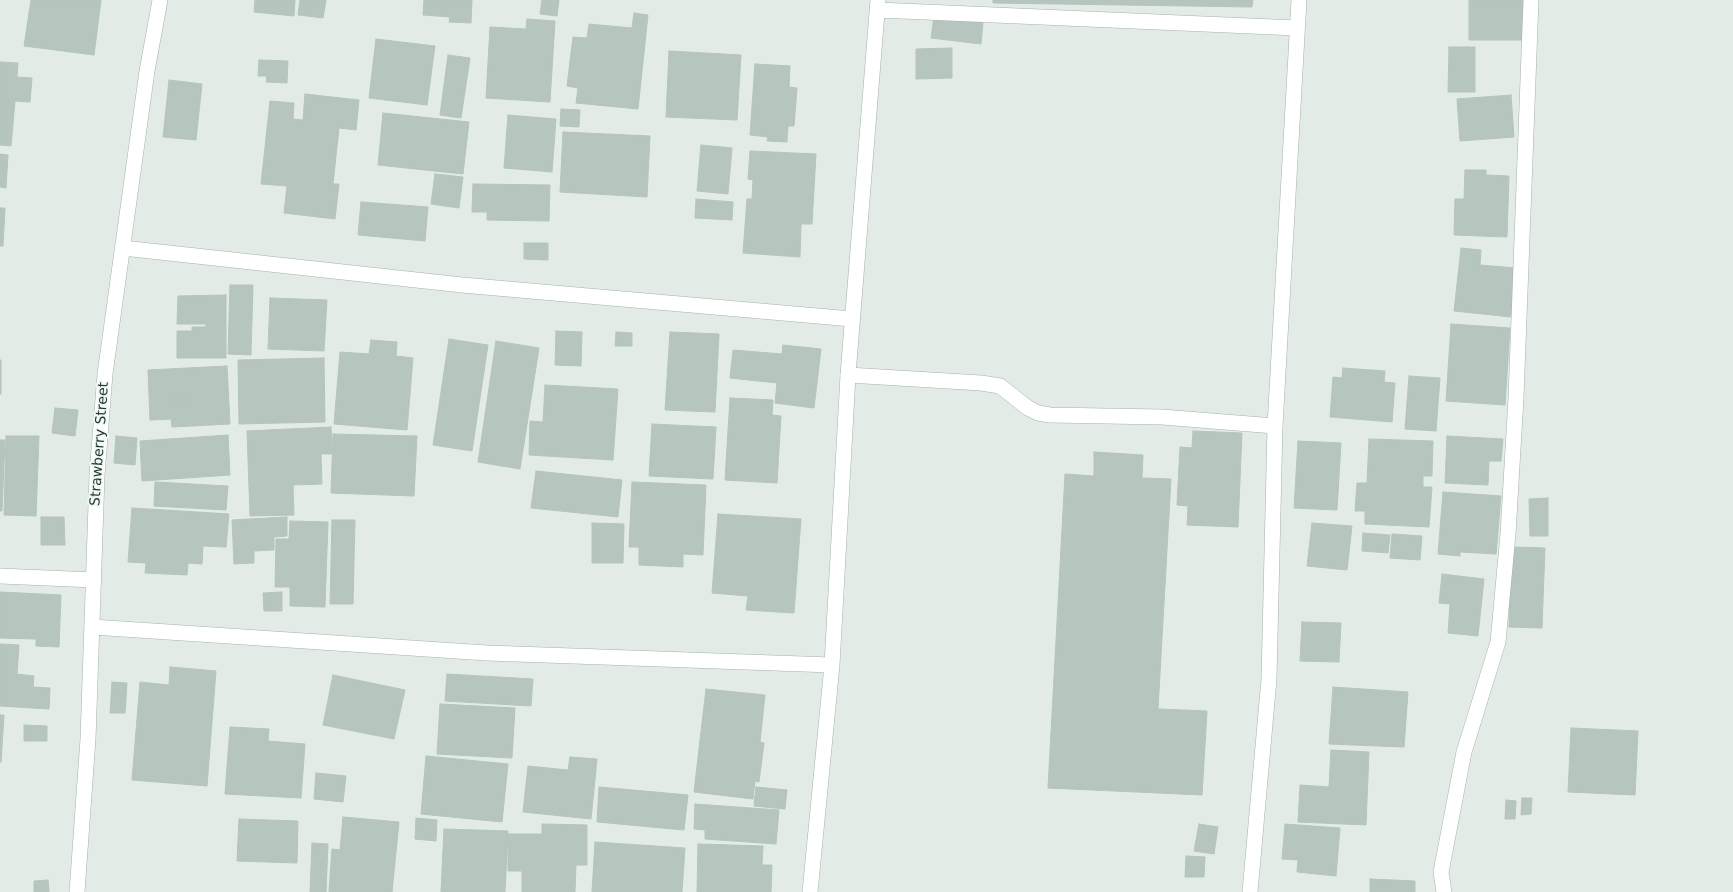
<!DOCTYPE html>
<style>
body{margin:0}
canvas{display:block;background:#e2ebe6}
</style>
<canvas width="1733" height="892"></canvas>
<script>
const ctx = document.querySelector('canvas').getContext('2d');
ctx.lineJoin = 'round';
function paint(path, color) { ctx.fillStyle = color; ctx.fill(path, 'evenodd'); }
const poly = rows => new Path2D(rows.map(r => 'M' + r).join(''));
function stroke(path, color, width, dash) { ctx.strokeStyle = color; ctx.lineWidth = width; ctx.lineCap = dash ? 'butt' : 'round'; ctx.setLineDash(dash || []); ctx.stroke(path); }
function drawText(font, color, halo, rows, align = 'center') {
  ctx.font = font + ' "DejaVu Sans",sans-serif'; ctx.lineWidth = 4; ctx.setLineDash([]); ctx.textBaseline = 'middle'; ctx.strokeStyle = halo; ctx.fillStyle = color; for (const [text, x, y, turn = 0] of rows) {
    ctx.save(); ctx.translate(x, y); ctx.rotate((+turn || 0) * Math.PI / 180); ctx.textAlign = isNaN(turn) ? turn : align; if (halo) ctx.strokeText(text, 0, 0); ctx.fillText(text, 0, 0); ctx.restore();
  }
}
const building = poly([
 [31,0,101,0,94,55,24,46,31,0],
 [255,0,295,0,294,16,254,12,255,0],
 [300,0,326,0,323,18,298,15,300,0],
 [424,0,472,0,471,23,449,22,450,17,423,15,424,0],
 [542,0,559,0,557,16,540,14,542,0],
 [993,0,1253,0,1252,7,993,3,993,0],
 [1469,0,1524,0,1524,40,1469,40,1469,0],
 [634,13,648,15,638,109,576,103,578,88,567,86,573,37,587,38,589,24,632,28,634,13],
 [934,16,983,22,981,44,931,38,934,16],
 [527,19,555,21,550,102,486,98,490,27,526,29,527,19],
 [376,39,435,46,427,105,369,98,376,39],
 [1449,47,1475,47,1475,92,1448,92,1449,47],
 [952,48,952,78,916,79,916,49,952,48],
 [669,51,741,55,737,120,666,117,669,51],
 [448,55,470,58,461,118,440,115,448,55],
 [259,60,288,61,287,83,266,82,267,76,258,76,259,60],
 [0,62,18,63,17,77,32,78,30,102,15,101,11,146,0,145,0,62],
 [755,64,790,66,789,87,797,88,794,126,788,126,787,142,767,141,768,137,750,135,755,64],
 [169,80,202,84,196,140,163,137,169,80],
 [305,94,359,100,356,130,339,128,333,184,339,184,335,219,284,213,287,186,261,184,270,101,294,103,293,119,303,120,305,94],
 [1511,95,1514,137,1460,141,1457,99,1511,95],
 [561,109,580,110,579,127,560,126,561,109],
 [383,113,469,122,463,174,378,165,383,113],
 [508,115,556,119,552,172,504,168,508,115],
 [563,132,650,136,647,197,560,192,563,132],
 [701,145,732,148,728,194,697,191,701,145],
 [750,151,816,154,812,224,801,224,800,257,743,253,747,199,752,199,753,180,748,179,750,151],
 [0,154,8,155,6,188,0,187,0,154],
 [1465,170,1486,170,1486,175,1509,176,1507,237,1454,235,1455,199,1464,199,1465,170],
 [435,174,463,177,459,208,431,204,435,174],
 [473,184,550,185,549,221,487,220,487,212,472,212,473,184],
 [696,199,733,202,732,220,695,218,696,199],
 [361,202,428,207,425,241,358,235,361,202],
 [0,208,5,208,3,246,0,246,0,208],
 [524,243,548,243,548,260,524,259,524,243],
 [1461,248,1481,250,1480,265,1516,268,1511,317,1454,311,1461,248],
 [230,285,253,285,251,355,228,354,230,285],
 [226,295,226,358,177,358,177,331,192,331,192,327,206,327,206,324,177,324,178,296,226,295],
 [270,298,327,300,324,351,268,349,270,298],
 [1451,324,1510,328,1505,405,1446,401,1451,324],
 [556,331,582,332,581,366,555,365,556,331],
 [616,332,632,333,632,346,615,346,616,332],
 [670,332,719,334,715,412,665,410,670,332],
 [449,339,488,345,472,451,433,445,449,339],
 [371,340,397,342,396,356,413,358,407,430,334,424,340,352,369,354,371,340],
 [496,341,539,348,520,469,478,462,496,341],
 [783,345,821,349,814,408,775,403,777,383,730,378,733,350,782,354,783,345],
 [324,358,325,422,239,424,238,360,324,358],
 [0,360,1,360,1,394,0,394,0,360],
 [227,366,230,424,172,427,171,419,150,420,148,370,227,366],
 [171,397,187,397,187,404,172,405,171,397],
 [1343,368,1385,371,1384,382,1395,383,1392,422,1330,417,1333,377,1342,378,1343,368],
 [1409,376,1440,378,1436,431,1405,429,1409,376],
 [545,385,618,389,613,460,529,455,530,421,543,422,545,385],
 [171,397,187,397,187,404,172,405,171,397],
 [730,398,773,400,772,415,781,416,777,483,725,480,730,398],
 [55,408,78,410,75,436,52,433,55,408],
 [652,424,716,427,713,479,649,476,652,424],
 [331,427,332,454,321,454,322,484,293,485,294,515,250,516,247,431,331,427],
 [1193,431,1242,433,1238,527,1187,525,1188,506,1177,505,1180,447,1192,448,1193,431],
 [333,434,417,436,414,496,331,493,333,434],
 [228,435,230,475,142,481,140,441,228,435],
 [6,436,39,436,36,516,4,515,6,436],
 [116,436,137,438,135,465,114,463,116,436],
 [1447,436,1503,439,1501,461,1489,461,1488,485,1445,483,1447,436],
 [1369,439,1433,441,1432,476,1423,476,1423,487,1432,487,1429,527,1365,524,1365,511,1355,511,1357,483,1367,483,1369,439],
 [0,440,5,440,2,511,0,511,0,440],
 [1298,441,1341,443,1337,510,1294,508,1298,441],
 [1094,452,1143,455,1142,478,1171,479,1158,709,1207,711,1202,795,1048,788,1065,474,1094,476,1094,452],
 [536,471,622,480,618,517,531,508,536,471],
 [155,482,228,486,226,510,154,506,155,482],
 [632,482,706,485,703,555,683,554,683,567,639,565,639,547,629,547,632,482],
 [1443,492,1501,496,1496,554,1460,552,1460,556,1438,554,1443,492],
 [1548,498,1548,536,1530,536,1529,499,1548,498],
 [132,508,229,514,226,547,203,546,202,564,188,563,187,575,145,573,146,563,128,562,132,508],
 [718,514,801,519,794,613,746,610,748,596,712,593,718,514],
 [41,517,64,517,65,545,41,545,41,517],
 [287,517,287,536,274,537,274,550,254,551,254,563,234,564,232,520,287,517],
 [332,520,355,520,353,604,330,604,332,520],
 [290,521,328,522,325,607,290,606,290,587,275,587,276,539,289,539,290,521],
 [592,523,624,524,623,563,592,563,592,523],
 [1312,523,1352,526,1347,570,1307,566,1312,523],
 [1363,533,1390,535,1388,553,1362,551,1363,533],
 [1392,534,1422,536,1420,560,1390,558,1392,534],
 [1511,547,1545,548,1542,628,1509,627,1511,547],
 [1442,574,1484,579,1478,636,1448,633,1450,604,1439,603,1442,574],
 [0,592,61,595,59,647,36,646,36,639,0,638,0,592],
 [282,592,282,611,264,611,263,593,282,592],
 [1302,622,1341,623,1339,662,1300,661,1302,622],
 [0,644,19,645,17,674,34,676,33,687,50,688,49,709,0,706,0,644],
 [170,667,216,671,207,786,132,780,140,682,169,685,170,667],
 [447,674,533,679,531,706,445,701,447,674],
 [333,675,405,690,394,739,323,725,333,675],
 [112,682,127,683,125,713,110,713,112,682],
 [1333,687,1408,692,1404,747,1329,744,1333,687],
 [706,689,765,695,760,742,764,743,759,782,755,781,753,799,694,792,706,689],
 [440,704,515,708,512,758,437,754,440,704],
 [0,715,4,715,1,762,0,762,0,715],
 [24,725,47,726,47,741,24,741,24,725],
 [230,727,269,729,268,741,305,744,301,798,225,794,230,727],
 [1571,728,1638,731,1635,795,1568,792,1571,728],
 [1331,750,1369,752,1366,825,1298,822,1300,785,1329,787,1331,750],
 [426,756,508,764,502,822,421,814,426,756],
 [570,757,597,759,591,819,523,812,528,766,568,770,570,757],
 [316,773,346,776,343,802,314,799,316,773],
 [599,787,688,795,684,830,597,822,599,787],
 [756,787,787,790,785,809,754,806,756,787],
 [1522,798,1532,798,1531,814,1521,815,1522,798],
 [1506,800,1516,801,1515,819,1505,819,1506,800],
 [695,804,779,810,776,844,705,839,705,830,694,829,695,804],
 [343,817,399,822,392,892,329,892,332,849,340,850,343,817],
 [416,818,437,820,436,841,415,839,416,818],
 [239,819,298,821,297,863,237,861,239,819],
 [542,824,587,825,587,865,576,865,575,892,522,892,522,871,508,871,508,834,542,834,542,824],
 [1199,824,1218,827,1214,854,1194,851,1199,824],
 [1285,824,1340,828,1336,876,1297,872,1298,860,1282,859,1285,824],
 [444,829,508,831,505,892,441,892,444,829],
 [595,842,685,848,682,892,592,892,595,842],
 [312,843,328,844,326,892,310,892,312,843],
 [698,844,763,846,762,865,772,865,771,892,697,892,698,844],
 [1186,856,1205,857,1204,877,1185,877,1186,856],
 [1370,879,1415,881,1415,892,1370,892,1370,879],
 [48,880,49,892,34,892,34,881,48,880]
]);
const lane = poly([
 [848,375,981,383,1000,386,1028,408,1038,413,1050,415,1162,417,1275,426]
]);
const street = poly([
 [878,10,1297,28],
 [123,248,462,285,852,319],
 [0,576,94,580],
 [92,627,487,653,832,665],
 [77,892,88,739,97,475,105,374,147,71,160,0],
 [810,892,832,665,848,375,878,0],
 [1250,892,1269,679,1275,426,1299,0],
 [1444,892,1441,872,1464,752,1498,642,1508,534,1516,398,1531,0]
]);
const streetNames = [
 ["Strawberry Street",100,444,-86]
];
paint(building, '#b7c5bf');
stroke(building, '#b5c4bd', 1);
stroke(lane, '#a5b2ad', 16);
stroke(street, '#a5b2ad', 16);
stroke(lane, '#fff', 15);
stroke(street, '#fff', 15);
drawText('14px', '#233a33', '#f2f8f4', streetNames);
</script>
